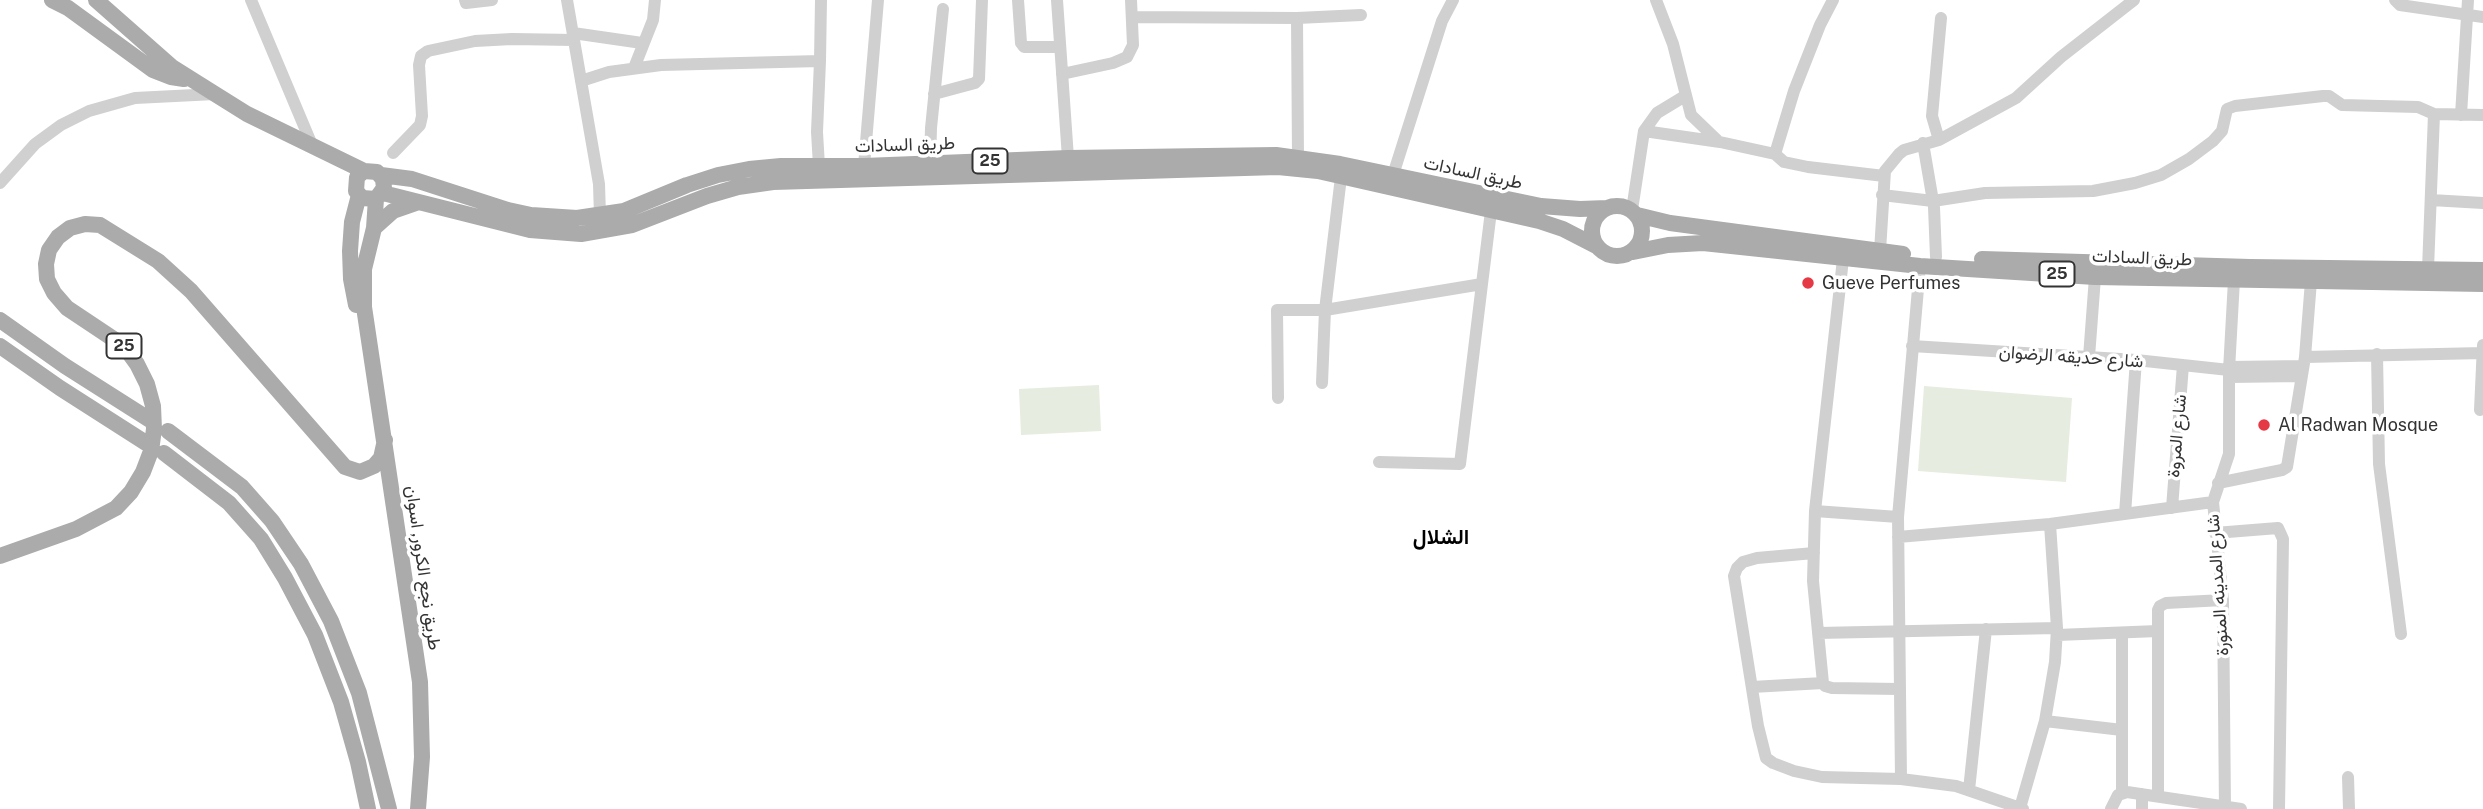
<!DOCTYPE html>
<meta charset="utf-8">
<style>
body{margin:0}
canvas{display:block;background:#fff}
</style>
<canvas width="2483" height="809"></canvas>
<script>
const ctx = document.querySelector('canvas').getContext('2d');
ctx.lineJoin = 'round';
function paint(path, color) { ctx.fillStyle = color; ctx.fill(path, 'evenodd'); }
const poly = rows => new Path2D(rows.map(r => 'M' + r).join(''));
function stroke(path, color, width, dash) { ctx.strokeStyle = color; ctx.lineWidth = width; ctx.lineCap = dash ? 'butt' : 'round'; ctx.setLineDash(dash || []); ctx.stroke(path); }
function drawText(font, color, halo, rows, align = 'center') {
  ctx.font = font + ' "Public Sans",Vazirmatn,sans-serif'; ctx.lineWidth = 7; ctx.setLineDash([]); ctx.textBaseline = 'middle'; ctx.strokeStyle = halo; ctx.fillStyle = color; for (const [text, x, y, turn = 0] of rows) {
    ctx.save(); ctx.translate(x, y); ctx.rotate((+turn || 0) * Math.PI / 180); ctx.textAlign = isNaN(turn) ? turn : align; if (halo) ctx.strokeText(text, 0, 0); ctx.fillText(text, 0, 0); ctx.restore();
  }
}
const green = poly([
 [1099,385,1101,431,1021,435,1019,389],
 [1924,386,2072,398,2066,482,1918,471]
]);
const minor = poly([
 [251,0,312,145],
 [465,0,466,3,492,0],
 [567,0,599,184,600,216],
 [1018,0,1021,43,1024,47,1060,47],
 [1057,0,1068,158],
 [1656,0,1673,44,1691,115,1717,140],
 [2395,0,2400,5,2483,17],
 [1132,17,1297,18],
 [573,33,642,43],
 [820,61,821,0],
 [634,68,653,20,655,0],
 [1062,74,1113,63,1127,57,1133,45,1131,0],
 [581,81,609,72,661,65,820,61,817,132,819,166],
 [934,94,975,83,979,79,982,0],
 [2461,115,2468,0],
 [1644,131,1720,142,1775,154,1784,162,1808,167,1884,176],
 [1939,140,1932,116,1941,18],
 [1923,143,1934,207,1936,257],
 [393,153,420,125,422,116,419,65,421,56,428,51,475,41,512,39,574,40],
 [1775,154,1794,91,1820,25,1833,0],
 [1298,157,1297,18,1361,15],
 [930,163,931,128,943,9],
 [864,166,878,0],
 [1393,175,1442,21,1453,0],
 [0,183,35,144,61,125,89,111,135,98,215,94],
 [1882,195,1933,201,1985,193,2093,191,2135,183,2161,175,2189,159,2213,141,2222,131,2227,109,2235,106,2323,96,2329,96,2342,105,2418,107,2434,114],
 [2431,200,2483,203],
 [1632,210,1644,131,1657,113,1685,96],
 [1880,251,1885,171,1899,154,1904,150,1939,140,2016,98,2061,57,2134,0],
 [1843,259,1815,511,1813,581,1823,683,1825,686,1832,688,1899,689],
 [2428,269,2434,114,2483,115],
 [1912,346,2136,360,2229,370],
 [2377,354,2379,464,2401,634],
 [2089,357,2095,277],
 [2305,357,2483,353],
 [2229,367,2303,366],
 [2229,377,2302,376],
 [1322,383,1325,310,1341,177],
 [1278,398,1277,310,1325,310,1482,284,1491,211],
 [2480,410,2483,345],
 [1379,462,1460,464,1482,284],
 [2218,483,2282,470,2287,467,2305,357,2311,281],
 [2172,508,2183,365],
 [1815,511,1898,517],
 [2125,514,2136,360],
 [2215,533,2278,528,2283,539,2279,809],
 [1898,537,2050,524,2213,502],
 [1814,553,1757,558,1743,562,1737,568,1734,576,1758,726,1766,758,1773,763,1794,771,1822,777,1901,779,1956,786,2023,809],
 [1818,633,2057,628],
 [2057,635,2158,631],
 [1752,687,1823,683],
 [2045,721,2122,730],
 [2348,777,2349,809],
 [1901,779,1898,517,1920,266],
 [1969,790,1986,629],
 [2122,793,2122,633],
 [2158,796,2158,610,2160,606,2166,603,2223,600],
 [2020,808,2045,721,2055,662,2057,628,2050,524],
 [2111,809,2118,795,2127,792,2241,809],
 [2142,809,2142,794],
 [2225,809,2223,600,2213,502,2229,454,2229,370,2234,280]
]);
const major = poly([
 [52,0,68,8,153,70,171,77,184,79],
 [96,0,172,67,215,94,247,114,364,171,377,172,383,179,384,188,376,199,362,198,356,191,357,177,364,171],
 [381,175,412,179,508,210,531,215,577,218,624,211,687,185,718,175,749,169,781,166,864,166,1068,158,1276,155,1340,164,1541,206,1580,209,1607,208],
 [383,193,530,230,581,234,632,225,707,196,738,187,773,182,1278,167,1318,171,1539,221,1563,229,1598,247],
 [376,199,374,228,364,269,364,307,420,682,422,757,418,809],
 '1592 231a25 25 0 1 1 50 0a25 25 0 1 1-50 0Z',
 [1637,215,1670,223,1903,254],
 [374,228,393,211,416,203],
 [1633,252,1668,245,1703,243,1920,266,2095,277,2483,284],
 [1982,259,2250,267,2483,270],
 [356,305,351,279,350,251,352,222,359,195],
 [0,320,65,366,150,420],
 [0,346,60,388,146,443],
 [168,431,242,487,272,521,301,564,331,621,359,693,389,809],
 [164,453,229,503,261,539,285,578,315,635,341,702,358,762,368,809],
 [0,556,76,529,116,508,131,492,143,472,151,451,154,429,153,406,147,384,137,364,124,346,67,308,54,293,47,279,46,264,49,250,58,237,70,228,85,224,100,225,158,261,191,291,345,467,360,472,374,466,381,458,385,440]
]);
const markers = [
 [1808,283,7,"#e63946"],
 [2264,425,7,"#e63946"]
];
const shields = [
 [990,161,35],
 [2057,274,35],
 [124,346,35]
];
const shieldNames = [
 ["25",990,161],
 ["25",2057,274],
 ["25",124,346]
];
const streetNames = [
 ["طريق السادات",905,145,-2],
 ["طريق السادات",1473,173,12],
 ["طريق السادات",2142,258,2],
 ["شارع حديقه الرضوان",2071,357,4],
 ["شارع المروة",2177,436,-85],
 ["طريق نجع الكرور, اسوان",423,568,82],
 ["شارع المدينه المنورة",2218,585,-94]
];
const poiNames = [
 ["Gueve Perfumes",1822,283],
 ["Al Radwan Mosque",2278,425]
];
const quarterNames = [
 ["الشلال",1441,538]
];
paint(green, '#e6ecdf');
stroke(minor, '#d0d0d0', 12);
stroke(major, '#ababab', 16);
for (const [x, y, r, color] of markers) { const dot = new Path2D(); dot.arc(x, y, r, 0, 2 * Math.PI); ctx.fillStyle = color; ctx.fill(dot); stroke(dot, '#fff', 2.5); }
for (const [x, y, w] of shields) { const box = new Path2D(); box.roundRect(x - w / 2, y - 12.5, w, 25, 5); ctx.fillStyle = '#fff'; ctx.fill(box); stroke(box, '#333', 2); }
drawText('bold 16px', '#333', null, shieldNames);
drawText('18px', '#333', '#fff', streetNames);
drawText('18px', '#333', '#fff', poiNames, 'left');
drawText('bold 21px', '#000', '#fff', quarterNames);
</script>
